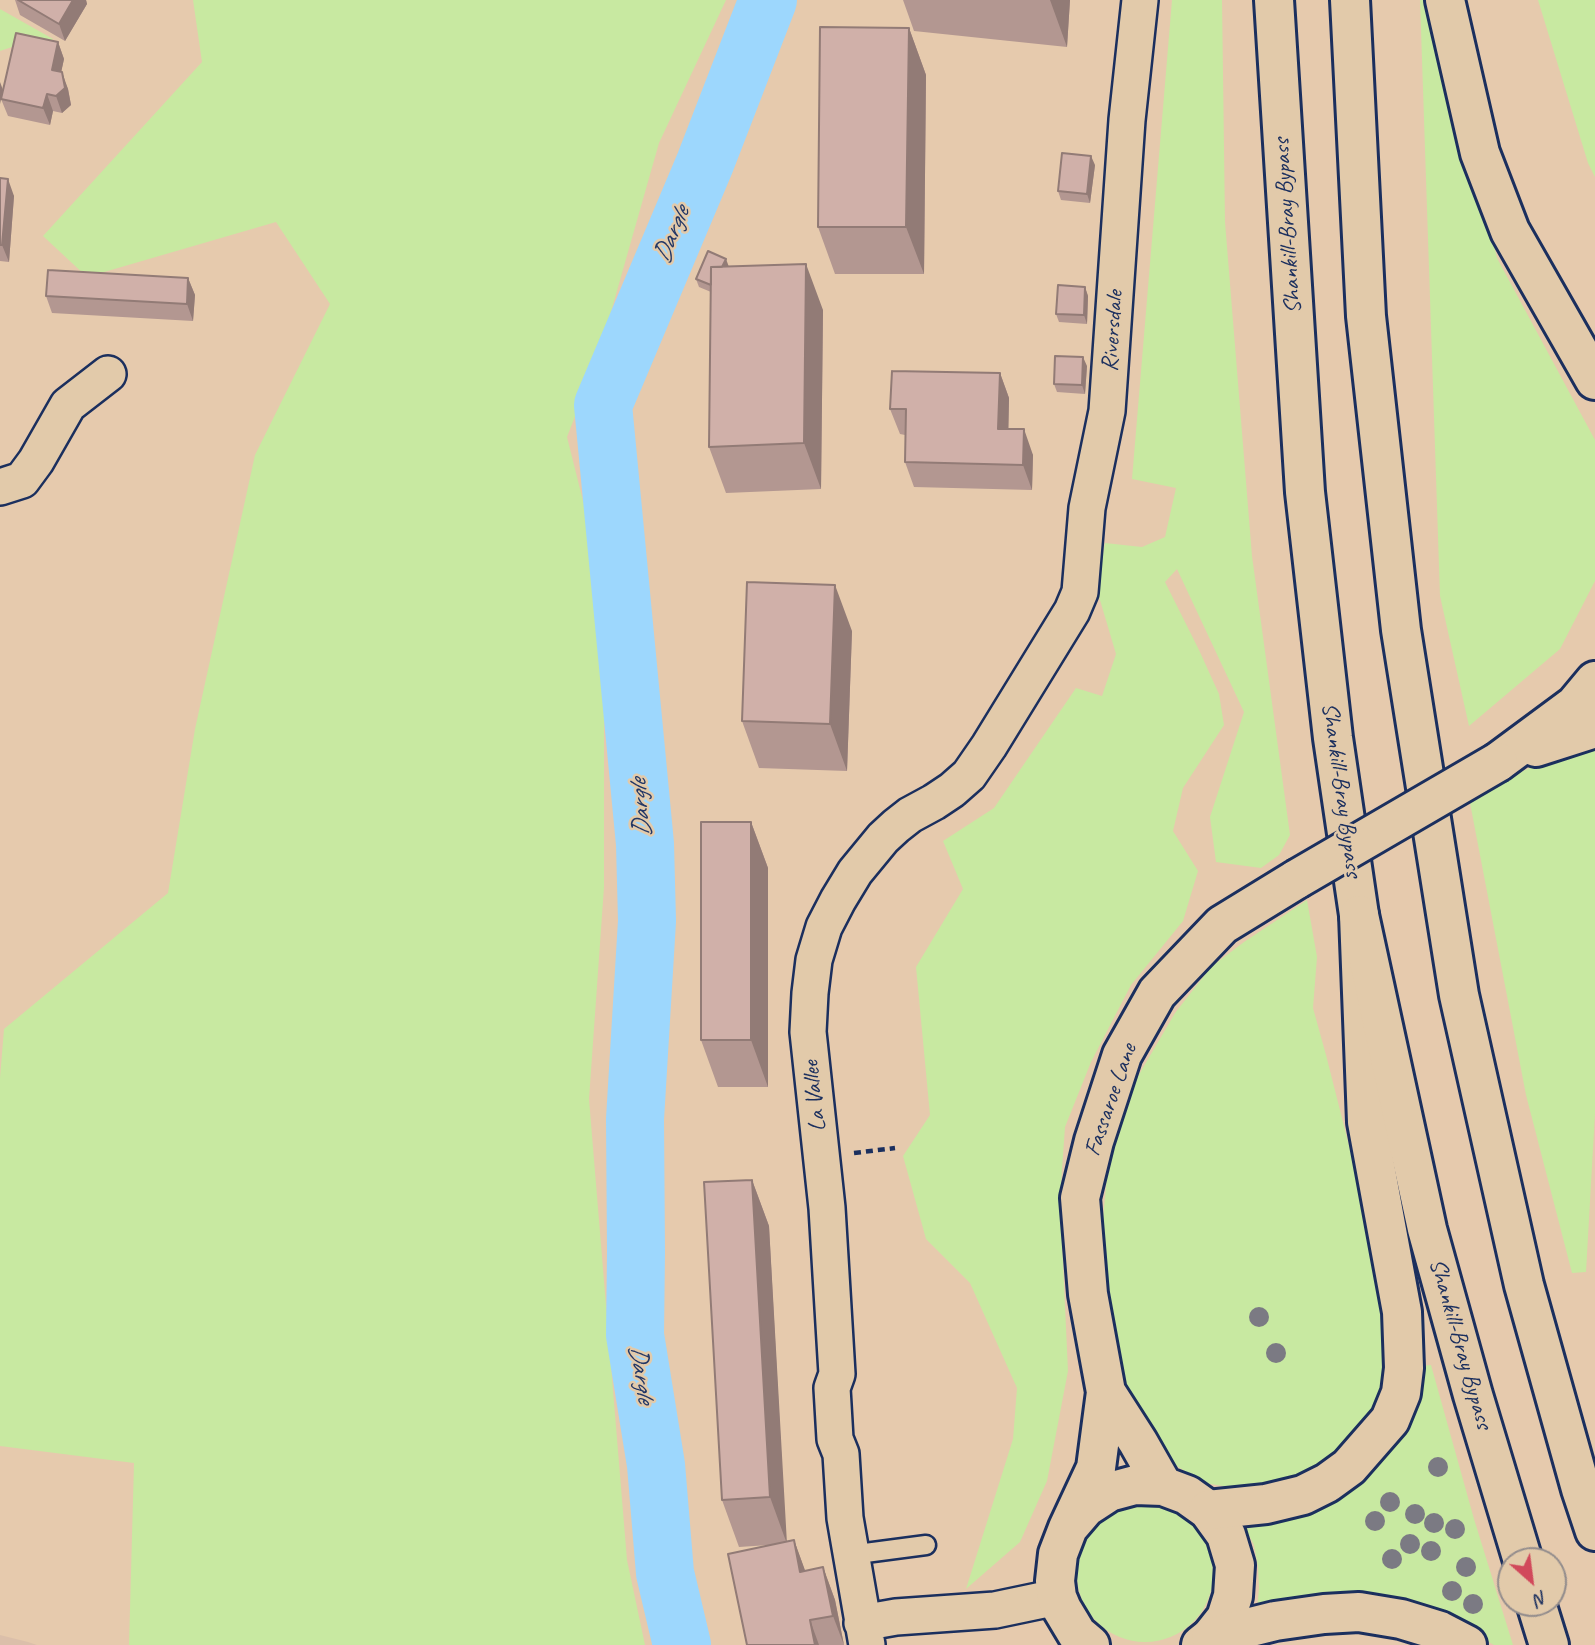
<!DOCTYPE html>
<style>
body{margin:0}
#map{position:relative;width:1595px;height:1645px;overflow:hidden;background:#e6caad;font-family:Caveat,sans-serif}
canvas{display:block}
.north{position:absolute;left:1497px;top:1547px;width:70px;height:70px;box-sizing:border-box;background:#e2caaa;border:2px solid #928c8c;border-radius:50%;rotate:152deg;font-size:19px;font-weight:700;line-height:28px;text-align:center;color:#1b2f5e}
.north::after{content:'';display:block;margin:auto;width:24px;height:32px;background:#d1495b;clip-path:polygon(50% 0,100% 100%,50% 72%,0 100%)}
</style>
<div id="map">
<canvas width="1595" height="1645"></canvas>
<div class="north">N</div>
</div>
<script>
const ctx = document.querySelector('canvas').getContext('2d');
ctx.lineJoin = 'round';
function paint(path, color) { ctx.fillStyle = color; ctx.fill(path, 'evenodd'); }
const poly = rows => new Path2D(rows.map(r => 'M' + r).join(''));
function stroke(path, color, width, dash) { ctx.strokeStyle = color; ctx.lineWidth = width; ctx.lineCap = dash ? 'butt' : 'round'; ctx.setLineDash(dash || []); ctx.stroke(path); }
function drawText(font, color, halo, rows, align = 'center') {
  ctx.font = font + ' Caveat,sans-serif'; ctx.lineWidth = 5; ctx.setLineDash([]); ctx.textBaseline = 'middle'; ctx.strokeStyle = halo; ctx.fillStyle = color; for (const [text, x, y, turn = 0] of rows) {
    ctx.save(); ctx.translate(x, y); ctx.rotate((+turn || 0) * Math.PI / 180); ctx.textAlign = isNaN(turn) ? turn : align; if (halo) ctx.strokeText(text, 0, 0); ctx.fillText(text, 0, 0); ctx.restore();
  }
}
const built = poly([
 [0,1635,28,1642,37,1645,0,1645]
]);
const green = poly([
 [193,0,726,0,659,143,599,354,567,437,595,549,602,636,604,719,604,887,589,1099,627,1560,645,1645,129,1645,134,1463,0,1446,0,1078,4,1029,168,893,195,729,255,455,330,304,276,222,87,277,43,236,202,62],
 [1172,0,1222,0,1225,222,1252,556,1290,835,1279,855,1261,868,1216,862,1210,817,1244,712,1177,569,1165,582,1199,650,1219,694,1224,725,1183,788,1173,831,1198,871,1183,921,1131,985,1091,1062,1065,1127,1060,1198,1068,1371,1047,1481,1020,1542,966,1589,1013,1439,1017,1388,970,1283,926,1239,903,1156,930,1115,916,967,963,889,943,841,994,808,1076,688,1102,696,1116,654,1097,590,1105,543,1142,547,1165,537,1176,488,1132,479],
 [1420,0,1435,0,1497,258,1595,440,1595,581,1560,649,1469,726,1440,596],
 [1538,0,1595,0,1595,177,1588,163],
 [0,9,53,39,48,45,15,46,0,51],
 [1595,748,1595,1113,1586,1272,1572,1273,1526,1095,1470,803,1523,771,1560,755],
 [1307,900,1317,957,1313,1008,1326,1055,1362,1197,1393,1344,1378,1415,1326,1470,1249,1490,1204,1483,1164,1458,1122,1391,1109,1312,1103,1220,1109,1152,1137,1078,1175,1013,1211,967,1244,942],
 [1431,1365,1474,1519,1513,1645,1494,1645,1457,1625,1257,1610,1259,1588,1258,1567,1254,1545,1244,1526,1275,1524,1303,1515,1333,1502,1360,1484,1383,1461,1404,1432,1420,1366],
 '1077 1574a68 68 0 1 1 136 0a68 68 0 1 1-136 0Z'
]);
const river = poly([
 [682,1645,665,1573,656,1465,635,1335,636,1252,635,1119,647,921,645,844,603,405,705,163,768,0]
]);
const path = poly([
 [854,1153,895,1148]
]);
const service = poly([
 [850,1555,926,1545]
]);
const minor = poly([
 [0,487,22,480,36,461,68,405,108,374],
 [862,1623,896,1617,995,1610,1057,1597],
 [867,1645,845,1518,841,1454,835,1439,832,1388,837,1374,827,1208,808,1032,810,993,814,960,824,927,838,900,855,872,883,838,896,826,910,815,934,802,952,790,969,775,989,746,1072,611,1080,592,1087,508,1107,411,1127,120,1140,0]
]);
const secondary = poly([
 [1536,747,1595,728],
 [1498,762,1575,705,1595,681],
 [1106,1392,1138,1442,1163,1486],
 [1068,1528,1096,1468,1106,1392,1088,1294,1080,1198,1094,1141,1122,1055,1157,993,1222,925,1297,879],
 [1090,1645,1077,1634,1062,1609,1057,1597,1055,1581,1058,1554,1068,1528,1086,1507,1109,1492,1135,1485,1163,1486,1187,1495,1208,1510,1226,1535,1235,1565,1233,1596,1226,1618,1211,1637,1201,1645]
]);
const trunk = poly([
 [1445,0,1480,153,1510,231,1595,380],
 [1208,1510,1266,1504,1303,1495,1327,1483,1349,1467,1390,1420,1401,1393,1404,1368,1402,1312,1367,1122,1359,915,1333,738,1305,492,1274,0]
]);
const motorway = poly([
 [1350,0,1366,316,1401,630,1459,995,1524,1285,1581,1489,1595,1531],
 [1359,915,1427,1229,1473,1395,1523,1561],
 [1536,1603,1549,1645],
 [1211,1637,1275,1621,1324,1614,1359,1612,1401,1619,1440,1631,1467,1645]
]);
const secondaryBridge = poly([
 [1297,879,1498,762]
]);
const trees = [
 [1259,1317],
 [1276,1353],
 [1438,1467],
 [1390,1502],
 [1415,1514],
 [1375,1521],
 [1434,1523],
 [1455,1529],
 [1410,1544],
 [1431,1551],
 [1392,1559],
 [1466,1567],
 [1452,1591],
 [1473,1604]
];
const wall = poly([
 [15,0,86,0,87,4,65,41,20,15],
 [903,0,1070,0,1067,47,914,31],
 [909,28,926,75,924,274,835,274,818,227],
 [58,42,64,59,61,72,68,89,71,105,62,113,53,111,50,125,8,116,1,99],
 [1095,165,1090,203,1061,200,1058,191],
 [0,178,14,196,9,262,0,261],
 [729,267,823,310,821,489,726,493,709,447,711,292,699,287,696,279],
 [188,278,195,295,193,321,52,313,46,296],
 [1085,287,1088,296,1087,324,1059,322,1056,314],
 [1087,366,1085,394,1057,392,1054,384],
 [1000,373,1009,398,1008,429,1033,455,1032,490,914,487,905,462,905,435,900,434,890,409],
 [852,631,847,771,759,768,742,721],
 [751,822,768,868,768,1087,718,1087,701,1040],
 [752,1180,769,1226,786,1542,794,1540,805,1571,823,1567,835,1600,844,1645,747,1645,769,1545,739,1547,722,1500]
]);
const shadedWall = poly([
 [73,0,86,0,87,4,65,41,59,24],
 [1050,0,1070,0,1067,47],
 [909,28,926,75,924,274,906,227],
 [58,42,64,59,58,87,52,70],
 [62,72,68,89,71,105,62,113,56,96],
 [0,82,3,90,0,104],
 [47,94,53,111,50,125,43,108],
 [1091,156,1095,165,1090,203,1087,194],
 [8,179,14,196,9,262,2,245],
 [726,259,729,267,714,287],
 [806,264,823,310,821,489,804,443],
 [188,278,195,295,193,321,187,304],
 [1085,287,1088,296,1087,324,1084,315],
 [1083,357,1087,366,1085,394,1082,385],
 [1000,373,1009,398,1008,454,998,429],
 [1024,429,1033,455,1032,490,1023,465],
 [835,585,852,631,847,771,830,724],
 [751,822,768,868,768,1087,751,1040],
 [752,1180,769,1226,787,1544,770,1497],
 [794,1540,806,1573,800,1572],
 [823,1567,835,1600,844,1645,833,1616],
 [810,1620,819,1645,815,1645]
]);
const building = poly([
 [18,0,73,0,59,24,18,0],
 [820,27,909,28,906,227,818,227,820,27],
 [16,33,58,42,52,70,62,72,65,88,56,96,47,94,43,108,1,99,16,33],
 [1062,153,1091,156,1087,194,1058,191,1062,153],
 [0,178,8,179,2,245,0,245,0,178],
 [708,251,726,259,722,267,711,267,711,285,696,279,708,251],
 [806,264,804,443,709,447,711,267,806,264],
 [48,270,188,278,187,304,46,296,48,270],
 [1058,285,1085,287,1084,315,1056,314,1058,285],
 [1055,356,1083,357,1082,385,1054,384,1055,356],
 [892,371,1000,373,998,429,1024,429,1023,465,905,462,906,409,890,409,892,371],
 [747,582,835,585,830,724,742,721,747,582],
 [701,822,751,822,751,1040,701,1040,701,822],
 [752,1180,770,1497,722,1500,704,1182,752,1180],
 [794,1540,800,1572,823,1567,833,1616,810,1620,815,1645,747,1645,728,1554,794,1540]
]);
const streetNames = [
 ["Shankill-Bray Bypass",1288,226,-94],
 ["Riversdale",1113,331,-86],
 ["Shankill-Bray Bypass",1341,790,82],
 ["La Vallee",815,1096,-96],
 ["Fassaroe Lane",1111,1100,-71],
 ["Shankill-Bray Bypass",1460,1344,74]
];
const waterNames = [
 ["Dargle",672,235,-68],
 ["Dargle",641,808,-95],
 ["Dargle",641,1374,81]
];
paint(built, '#dbbfaa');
paint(green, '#c8e9a1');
stroke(river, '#9dd7fd', 58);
stroke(service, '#1b2f5e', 23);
stroke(minor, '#1b2f5e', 40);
stroke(secondary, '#1b2f5e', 44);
stroke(trunk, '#1b2f5e', 44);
stroke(motorway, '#1b2f5e', 44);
stroke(path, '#1b2f5e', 4.5, [7, 5]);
stroke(service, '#e2caaa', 18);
stroke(minor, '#e2caaa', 35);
stroke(secondary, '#e2caaa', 38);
stroke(trunk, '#e2caaa', 38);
stroke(motorway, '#e2caaa', 38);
stroke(secondaryBridge, '#1b2f5e', 44, []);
stroke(secondaryBridge, '#e2caaa', 38);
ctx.fillStyle = '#7b7a83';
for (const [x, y] of trees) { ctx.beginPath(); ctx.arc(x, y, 10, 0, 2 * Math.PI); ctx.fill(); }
paint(wall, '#b39791');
paint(shadedWall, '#927b76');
paint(building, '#d0b0a9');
stroke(building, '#927b76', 2);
drawText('24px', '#1b2f5e', '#e2caaa', streetNames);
drawText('italic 26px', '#223766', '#e2caaa', waterNames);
</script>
